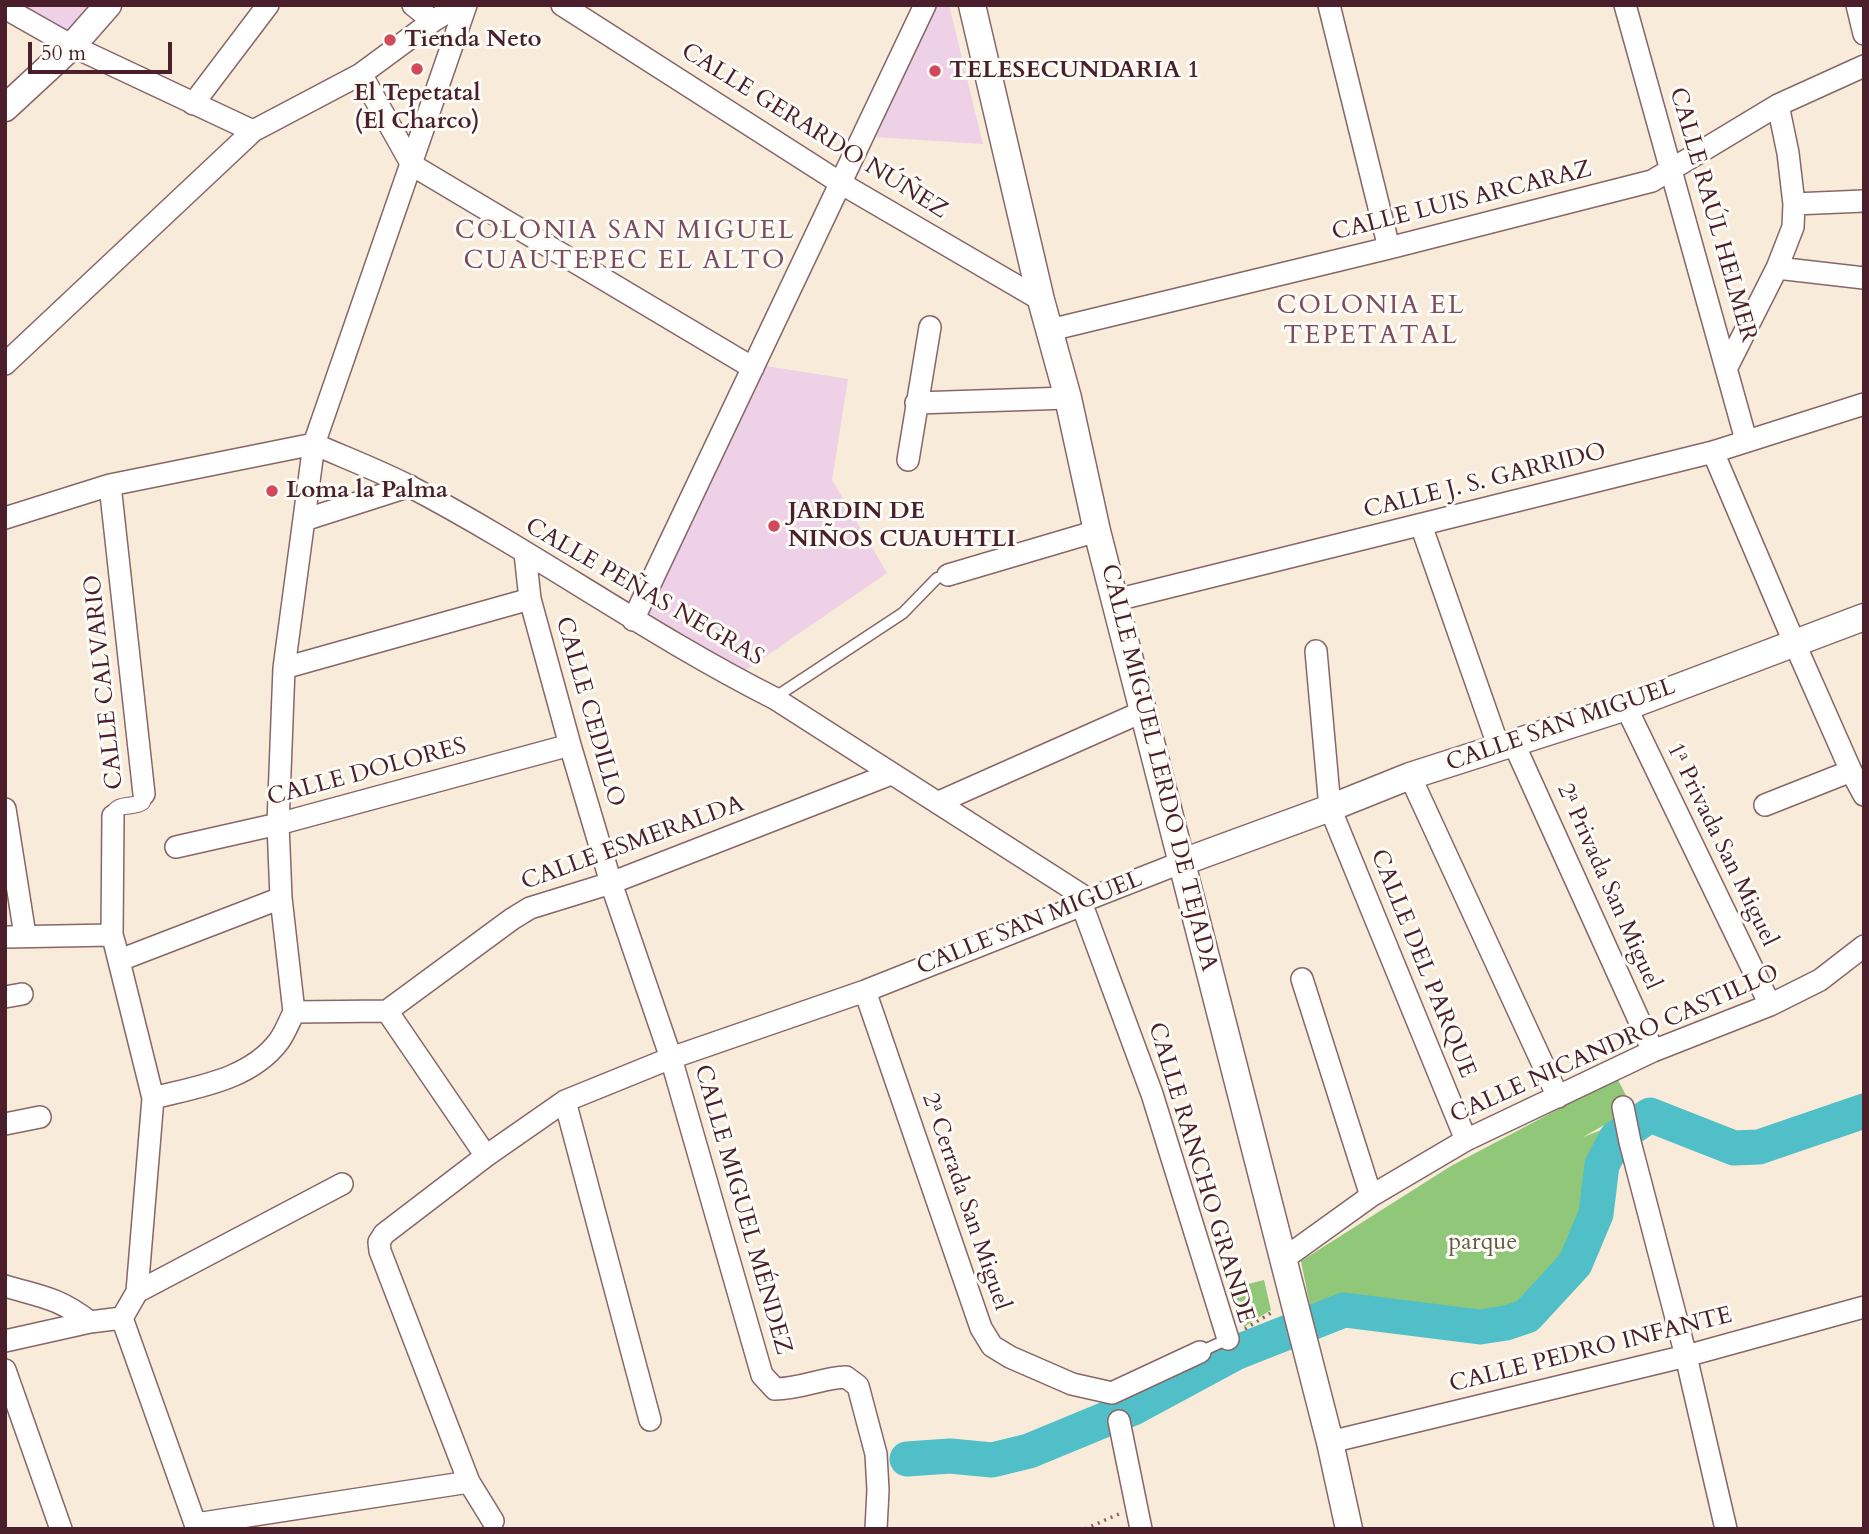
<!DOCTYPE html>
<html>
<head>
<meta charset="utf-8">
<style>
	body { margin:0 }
	#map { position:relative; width:1869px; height:1534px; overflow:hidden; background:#f8ebd9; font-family:Cardo,serif }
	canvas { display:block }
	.frame { position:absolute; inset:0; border:7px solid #4a1f2b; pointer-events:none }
	.scale { position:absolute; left:28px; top:42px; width:144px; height:32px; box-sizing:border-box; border:4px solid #4a1f2b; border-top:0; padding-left:9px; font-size:21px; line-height:24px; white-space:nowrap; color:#4a1f2b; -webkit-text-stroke:5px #fdfcf7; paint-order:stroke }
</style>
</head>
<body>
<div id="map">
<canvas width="1869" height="1534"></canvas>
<div class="frame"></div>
<div class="scale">50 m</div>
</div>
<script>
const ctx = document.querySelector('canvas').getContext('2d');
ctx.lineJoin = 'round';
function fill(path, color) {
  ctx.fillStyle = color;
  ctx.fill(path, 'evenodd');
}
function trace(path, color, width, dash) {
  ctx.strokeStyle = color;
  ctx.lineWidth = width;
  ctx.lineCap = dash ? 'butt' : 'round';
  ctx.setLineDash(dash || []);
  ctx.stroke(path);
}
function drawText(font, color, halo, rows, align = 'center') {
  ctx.font = font + ' Cardo,serif';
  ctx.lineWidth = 6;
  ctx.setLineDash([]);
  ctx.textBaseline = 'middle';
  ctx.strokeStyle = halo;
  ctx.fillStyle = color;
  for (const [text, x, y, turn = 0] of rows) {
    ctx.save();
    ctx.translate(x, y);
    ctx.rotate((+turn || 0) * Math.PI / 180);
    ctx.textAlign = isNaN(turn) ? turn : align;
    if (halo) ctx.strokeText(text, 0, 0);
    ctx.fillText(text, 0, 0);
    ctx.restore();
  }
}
fill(new Path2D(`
	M18,5h74l-26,30z
	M934,5h15l34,139 -107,-7z
	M766,366l82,13 -16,101 55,93 -144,99 -97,-61z`), '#eed0e7');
fill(new Path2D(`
	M1617,1078l16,31 -50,28 29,-11 4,12 -14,27 -6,49 -21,50 -48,52 -21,7 -26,4 -136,-17 -31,11 -12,-60 150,-95z
	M1264,1280l7,30 -27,17 -12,-39z`), '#91c779');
trace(new Path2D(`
	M907,1459l43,-3 42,4 37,-9 104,-43 102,-55 109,-43 136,17 26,-4 21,-7 48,-52 21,-50 6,-49 14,-27 34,-23 84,33 25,-1 105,-36`), '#51bfc7', 35);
const service = new Path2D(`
	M774,698l129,-85 34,-35
	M1200,1352l28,-13`);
const pedestrian = new Path2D(`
	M113,816c5,-15 18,-7 29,-14l2,-8`);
const minor = new Path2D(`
	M413,5l20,16
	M562,5l280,179 199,116
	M1329,5l60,243
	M1625,5l121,435
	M1857,5l7,29
	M5,8l67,38 181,85
	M361,74l51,91 341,203
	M193,104l75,-99
	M1794,204l70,-3
	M1777,268l87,10
	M1050,330l339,-82 263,-67 126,-76 86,-39
	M5,364l248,-233 108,-57 72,-53 26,-16
	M1727,367l50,-99 16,-41 1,-23 -6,-51 -10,-48
	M916,403l152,-5
	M314,444c32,14 66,27 97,43 124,65 238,148 363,211l314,201
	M1713,452l81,190 57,129 13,24
	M908,460l22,-133
	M110,485l34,309
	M5,518l105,-33 204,-41
	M304,520l106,-34
	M1421,525l78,223
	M525,553l5,46 40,146 41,138 60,175 91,317 13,14c26,0 46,-11 71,-12l12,9 18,68 2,36 -2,39
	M948,575l149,-44
	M1116,600l597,-148 151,-48
	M633,620l292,-615
	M1316,651l14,157 136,332
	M284,668l246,-69
	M1626,707l144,298
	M1514,744l139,307
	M1410,776l148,321
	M939,802l205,-91
	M1765,805l86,-34
	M5,809l20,126
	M176,847l102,-23 292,-79
	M1082,905l70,189 76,245
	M112,935l1,-119
	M5,937l107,-2 3,10 38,153 -16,194 -15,26 75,211
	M120,960l161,-62
	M1302,979l69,217
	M865,991l116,337 11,18 18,11 62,27 40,9 88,-41
	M5,997l17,-3
	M387,1011l99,145
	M294,1012l-13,-114 -3,-74 6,-156 30,-224 152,-439
	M153,1098c43,-11 97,-18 126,-57 6,-8 10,-19 15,-29l93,-1 125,-92 18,-11 81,-25 280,-109
	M565,1101l85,319
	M1623,1107l7,35 56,214 40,173
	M5,1124l35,-7
	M1282,1260l89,-64 95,-56 187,-89 117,-46 50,-25 44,-34
	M5,1286c37,11 52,11 85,36
	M137,1292l205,-108
	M5,1341l85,-19 32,-4
	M5,1370l56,159
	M1119,1421l22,108
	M1330,1442l356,-86 178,-49
	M493,1521l-24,-39 -89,-231 -1,-9 5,-8 102,-78 79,-55 106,-43 194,-67 217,-86 6,-6 92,-36
	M196,1524l273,-42`);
const tertiary = new Path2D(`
	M972,5l69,295 27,98 29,133 233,911 19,87
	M5,108l67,-62 36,-41
	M1180,863l150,-55 80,-32 216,-69 238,-90`);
trace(service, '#876668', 13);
trace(pedestrian, '#876668', 18);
trace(minor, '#876668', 24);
trace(tertiary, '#876668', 29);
trace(new Path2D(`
	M1245,1329l29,-18
	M1085,1529l34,-15`), '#876668', 3.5, [2, 5]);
trace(service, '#fff', 10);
trace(pedestrian, '#fff', 16);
trace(minor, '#fff', 21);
trace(tertiary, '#fff', 26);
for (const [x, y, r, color] of [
	[390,40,7,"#d1495b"],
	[417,69,7,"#d1495b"],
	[935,71,7,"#d1495b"],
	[272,491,7,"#d1495b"],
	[774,526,7,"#d1495b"]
]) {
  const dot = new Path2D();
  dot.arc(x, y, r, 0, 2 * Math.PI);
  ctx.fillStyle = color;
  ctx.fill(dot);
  trace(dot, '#fdfcf7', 2.5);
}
drawText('bold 24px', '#4a1f2b', '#fdfcf7', [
	["Tienda Neto",404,40],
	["TELESECUNDARIA 1",949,71],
	["El Tepetatal",417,94,"center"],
	["(El Charco)",417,122,"center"],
	["Loma la Palma",286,491],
	["JARDIN DE",788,512],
	["NIÑOS CUAUHTLI",788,540]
], 'left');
drawText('24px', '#4a1f2b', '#fdfcf7', [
	["CALLE GERARDO NÚÑEZ",814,132,32],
	["CALLE LUIS ARCARAZ",1462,202,-14],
	["CALLE RAÚL HELMER",1712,215,74],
	["CALLE J. S. GARRIDO",1485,482,-14],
	["CALLE PEÑAS NEGRAS",644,593,30],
	["CALLE CALVARIO",105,682,-96],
	["CALLE CEDILLO",589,712,74],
	["CALLE SAN MIGUEL",1561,726,-19],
	["CALLE MIGUEL LERDO DE TEJADA",1158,768,76],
	["CALLE DOLORES",367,773,-15],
	["CALLE ESMERALDA",633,844,-20],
	["1ª Privada San Miguel",1721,845,64],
	["2ª Privada San Miguel",1608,887,66],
	["CALLE SAN MIGUEL",1030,924,-22],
	["CALLE DEL PARQUE",1422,964,68],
	["CALLE NICANDRO CASTILLO",1615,1045,-24],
	["CALLE RANCHO GRANDE",1200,1173,73],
	["2ª Cerrada San Miguel",965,1202,71],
	["CALLE MIGUEL MÉNDEZ",742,1210,74],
	["CALLE PEDRO INFANTE",1591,1351,-14]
]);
drawText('24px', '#635a46', '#fdfcf7', [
	["parque",1483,1243]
]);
ctx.letterSpacing = '2px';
drawText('26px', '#7e4b5e', '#fdfcf7', [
	["COLONIA SAN MIGUEL",625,232],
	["CUAUTEPEC EL ALTO",625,262],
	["COLONIA EL",1371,307],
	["TEPETATAL",1371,337]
]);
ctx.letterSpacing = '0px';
</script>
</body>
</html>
